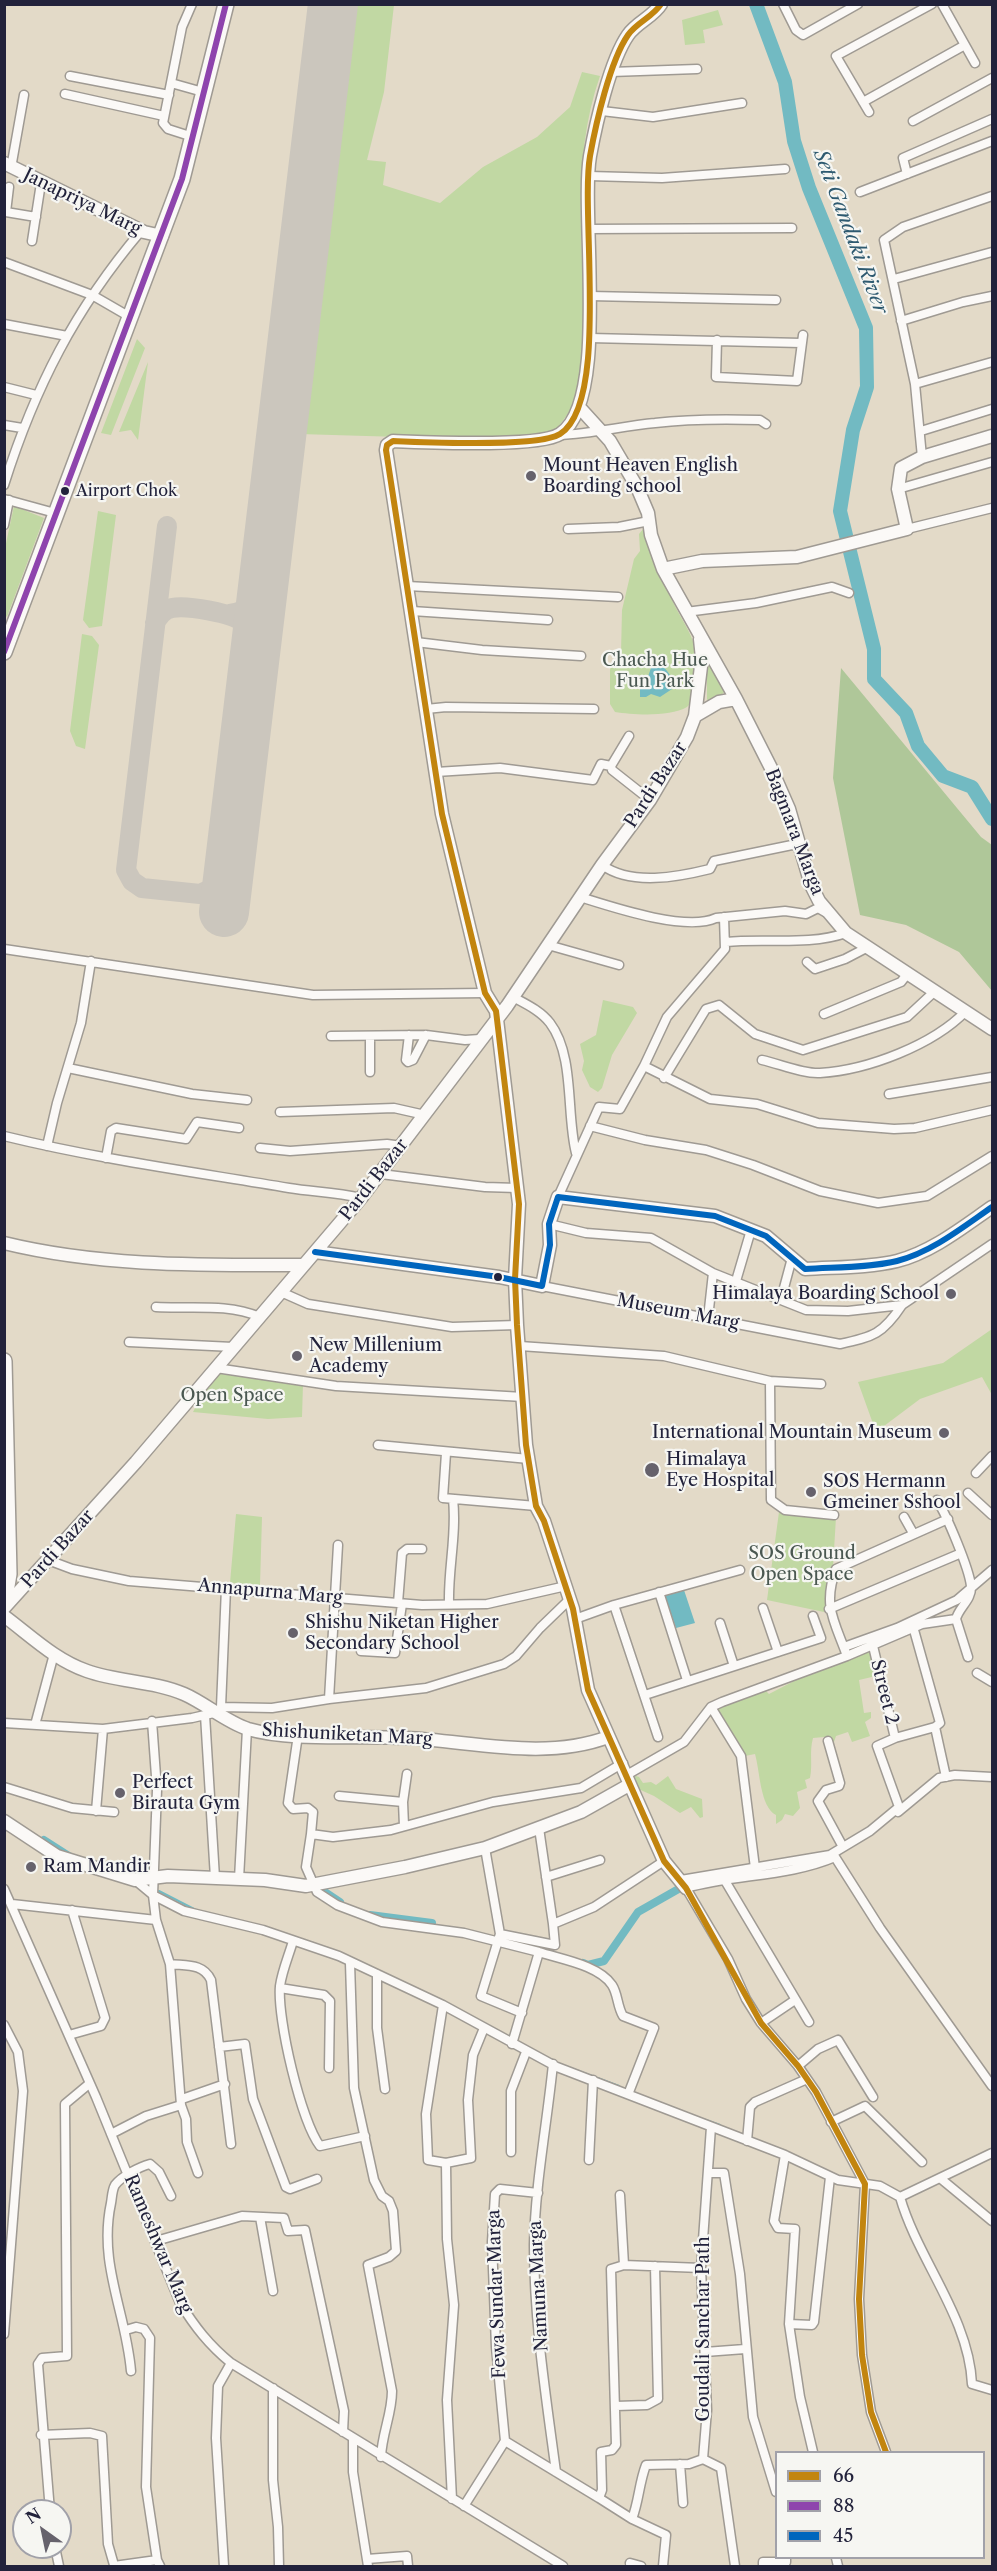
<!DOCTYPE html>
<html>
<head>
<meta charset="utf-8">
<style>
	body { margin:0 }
	#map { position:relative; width:997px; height:2571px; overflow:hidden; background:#e3dac8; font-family:"Libre Caslon Text",serif }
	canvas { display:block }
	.frame { position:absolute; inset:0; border:6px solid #22223b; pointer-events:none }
	.legend { position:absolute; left:775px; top:2451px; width:210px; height:108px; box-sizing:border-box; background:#f6f6f2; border:2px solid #a1a1a9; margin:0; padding:8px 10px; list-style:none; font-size:18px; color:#22223b }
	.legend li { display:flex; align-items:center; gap:12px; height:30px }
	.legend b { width:30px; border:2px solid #a1a1a9 }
	.north { position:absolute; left:12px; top:2499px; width:60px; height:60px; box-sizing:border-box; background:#f6f6f2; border:2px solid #a1a1a9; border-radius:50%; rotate:327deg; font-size:16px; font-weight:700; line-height:24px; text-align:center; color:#22223b }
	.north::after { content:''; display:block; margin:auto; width:21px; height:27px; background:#66626c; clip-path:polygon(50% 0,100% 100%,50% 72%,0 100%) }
</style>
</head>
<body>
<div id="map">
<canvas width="997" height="2571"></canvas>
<div class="frame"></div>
<ul class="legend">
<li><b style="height:8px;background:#c2850f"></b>66</li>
<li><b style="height:8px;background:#8e44ad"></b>88</li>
<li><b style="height:8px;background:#0065bd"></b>45</li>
</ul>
<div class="north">N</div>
</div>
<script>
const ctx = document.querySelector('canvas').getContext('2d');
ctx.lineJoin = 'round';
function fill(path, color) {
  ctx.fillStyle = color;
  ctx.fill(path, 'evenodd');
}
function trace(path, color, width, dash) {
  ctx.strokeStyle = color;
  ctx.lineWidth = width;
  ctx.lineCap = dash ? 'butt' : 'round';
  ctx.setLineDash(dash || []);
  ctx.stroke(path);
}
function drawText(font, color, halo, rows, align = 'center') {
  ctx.font = font + ' "Libre Caslon Text",serif';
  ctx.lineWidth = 4.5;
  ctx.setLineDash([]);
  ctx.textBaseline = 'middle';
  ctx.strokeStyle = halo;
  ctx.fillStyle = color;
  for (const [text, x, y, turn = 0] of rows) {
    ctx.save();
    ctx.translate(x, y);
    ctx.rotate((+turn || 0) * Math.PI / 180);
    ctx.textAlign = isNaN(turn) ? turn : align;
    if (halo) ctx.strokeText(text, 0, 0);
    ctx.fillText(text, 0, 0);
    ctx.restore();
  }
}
fill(new Path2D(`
	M354,5h40l-10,87 -17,68 19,2 -3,23 57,18 43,-36 54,-30 33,-30 12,-35 18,4c-30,85 -16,178 -15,267 -11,41 1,53 -31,89l-53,8 -202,-6z
	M718,10l5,15 -20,5 2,13 -20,2 -3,-25z
	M137,339l8,9 -34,87 -10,-2z
	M148,362l-10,78 -7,-10 -12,2z
	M14,506l30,12 -37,99 -2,-2v-67z
	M98,511l18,4 -14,111 -13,2 -6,-8z
	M644,528c8,27 18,51 30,76 6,13 17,28 20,41 3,11 2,57 -7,62 -17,10 -53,8 -72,5l-5,-8v-35l11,-16 1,-43 12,-51 6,-8 -1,-17z
	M82,634l10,2 7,9 -14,104 -9,-3 -6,-15z
	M710,664l16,27 -17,12 -2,-4v-34z
	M603,1000l30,7 4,6 -25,42 -10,33 -4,4 -8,-5 -8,-17 2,-9 -4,-17 16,-9z
	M992,1329v66l-10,-18 -62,22 -44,33 -18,-50 85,-19z
	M214,1373l89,11 -1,33 -34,2 -75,-7z
	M779,1512l57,5 -3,50 -9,45 -57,-12z
	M236,1514l26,3 -2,68 -30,-2z
	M867,1652l4,1 5,23 -17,4 5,33 7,-1v6l-6,4 5,14 -18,6 -4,-10 -12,4 -3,9 -9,-8 -11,1c-4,14 0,26 -3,40l-5,2 2,8 -10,4 3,16 -7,8 -8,-2 -3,6 -6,4v-9c-16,-8 -16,-44 -21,-61l-10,2 -31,-47 52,-18 3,3 31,-16z
	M633,1775l6,2 4,6 8,-1 5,3 12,-9 8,13 26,10 1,18 -3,1 -9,-11 -11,6 -26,-17 -20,-9z`), '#c1d8a3');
fill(new Path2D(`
	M841,668l140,169 11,8v146l-33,-39 -53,-27 -46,-10 -27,-137z`), '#afc799');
fill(new Path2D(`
	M658,665l5,1c5,6 13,15 9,23l-12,8 -9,-3 -5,3h-6v-11l5,-1 6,-17z
	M683,1587l12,36 -19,5 -13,-37z`), '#72bac2');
trace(new Path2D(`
	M129,1870l6,4
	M159,1891l39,20
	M557,2063l62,23
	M703,2119l17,6`), '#72bac2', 2);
trace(new Path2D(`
	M44,1840l25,16
	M115,1870l33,1
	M319,1888l21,14
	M370,1915l62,8
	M583,1963l5,2 16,-4 34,-49 44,-25`), '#72bac2', 8);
trace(new Path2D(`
	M756,4l29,78 9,59 15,47 57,140 1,59 -14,43 -13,81 34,138v30l32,34 12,33 25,30 29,11 20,32`), '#72bac2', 14);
trace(new Path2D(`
	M167,526l-41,344 6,11 10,7 58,6 19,-9 10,-16
	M230,614c19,-3 29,-12 33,-31
	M155,623c4,-7 8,-13 17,-15 14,-3 62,5 72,15 9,8 11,18 11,29`), '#cbc6bd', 20);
trace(new Path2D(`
	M224,912l109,-908`), '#cbc6bd', 50);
const street = new Path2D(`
	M192,4l-10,23 -19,96 5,6 25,8
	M783,4l13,26 7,5 55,-31
	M942,4l33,59
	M611,72l86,-3
	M70,76l99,19
	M171,83l32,9
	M65,94l99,22
	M863,102l102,-57
	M602,111l51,6 89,-14
	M869,112l-33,-56 96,-52
	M913,121l79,-43
	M11,168l13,-73
	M907,174l-4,-16 89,-39
	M589,176l73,2 123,-9
	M9,187l-3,25 30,5
	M860,192l132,-51
	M588,229l204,-1
	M32,241l9,-58
	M4,262l88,33 38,22
	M894,279l98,-27
	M590,296l186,4
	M901,321l62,-19 29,-6
	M4,324l63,12
	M590,338l211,5
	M717,340l-1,37 81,4 6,-46
	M915,384l77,-22
	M4,387l32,8
	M4,425l18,3
	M921,431l71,-22
	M559,435c33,-1 63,-9 96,-12 34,-4 71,-4 105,-3l6,4
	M922,457l-7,-73 -31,-144 19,-13 89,-31
	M4,485c31,-98 71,-176 137,-254
	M898,489l94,-27
	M4,499l51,14
	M4,525l5,-25
	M568,529l51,-2 30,-6
	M907,529l85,-21
	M407,586l211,11
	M412,611l136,9
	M686,612l70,-9 76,-16 17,6
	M416,642l66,8 99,6
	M426,709l20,-2 148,2
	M629,736l-18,30 1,4 38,30
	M436,772l64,-4 93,12 8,-16 10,2
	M602,865c29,21 76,12 108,4l4,-8 78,-16 6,1
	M580,897c32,10 106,35 136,21l69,-7 21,3 12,-6 7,4
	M726,942c41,-4 82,4 120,-9
	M548,945l71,20
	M4,949l309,46 172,-2
	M807,962l8,7 30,-10 23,-12
	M513,997c13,7 28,14 37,26 25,33 16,91 26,130
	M824,1014l77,-32 7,-9
	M409,1035l-3,25 2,2 5,-2 13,-25
	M331,1036l95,-1 39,5 15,-1
	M370,1036v36
	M762,1060c18,4 41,14 58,13 48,-3 113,-28 146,-62
	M644,1066l23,-49 58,-68 -1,-32
	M68,1068l124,26 55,6
	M664,1078l42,-69 13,-4 36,29 48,16 104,-33 28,-26
	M889,1094l103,-17
	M280,1112l114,-4 31,7
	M590,1126l55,14 61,10 47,15 67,26 58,12 49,-7 65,-40
	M4,1136c94,23 190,36 285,52 25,4 46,4 72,10
	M47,1146l10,-43 24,-80 10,-62
	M260,1148l30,3 97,-7 15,2
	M106,1158l5,-27 5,-3 70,11 11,-17 42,6
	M381,1174l104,13 32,1
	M558,1197l41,-90 21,2 24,-43 66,33 47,5 61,19 76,6 21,-1 77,-18
	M549,1224l37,9 65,5 62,35 93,37 42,1 54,-6
	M736,1281l15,-51
	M542,1286l298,58c33,-7 43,-10 62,-39l90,-61
	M281,1292l27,12 144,23 65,-2
	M781,1299l11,-41
	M156,1307c35,2 71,-4 104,10
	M708,1318l5,-45
	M129,1342l104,5
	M520,1346l144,10 106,25 1,119 14,10 49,5
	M216,1368l120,18 187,11
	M770,1381l51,3
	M378,1445l151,14
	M446,1453l-3,45 93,8
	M976,1473l16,-17
	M968,1493l24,22
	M904,1517l9,16
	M338,1545l-9,154 97,-11 78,-24 12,-8 24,-28 30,-29
	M48,1560l24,9 57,12 293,24 65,-1 79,-18
	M659,1592l28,88
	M398,1603l4,-50 5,-4h15
	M449,1604c-1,-36 8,-70 4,-105
	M614,1605l44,132
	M763,1608l15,44
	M829,1609l130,-55
	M575,1619l39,-14 126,-35
	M956,1619l12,38
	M720,1623l14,43
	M873,1646l22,92
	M844,1647l53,-19 60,-28 35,-30
	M361,1651l34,2 7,-49
	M847,1656c-12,-34 -25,-50 -11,-87l112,-50
	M977,1673l15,9
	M645,1695l176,-57 -8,-22
	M221,1707l51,1 57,-9
	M711,1707l30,49 14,112
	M205,1715l10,163
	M152,1721l5,69 -4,105 31,16 79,19 76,26 104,49 114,62 228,88 53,25 42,6 20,11 92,-44
	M4,1723l99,6 89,-11 26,-6 3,-5 5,-119
	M35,1725l19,-71
	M935,1727l11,50
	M298,1735l-10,68 5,6 15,-1 5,4 -2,22
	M828,1741l12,42 -1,3 -13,4 -8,11 25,46
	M625,1776l59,-34 27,-35 11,-5 125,-46 75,-32 34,-5c3,-12 16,-19 15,-33 -2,-18 -24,-70 -34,-86
	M4,1787l68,21 42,4
	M339,1796l64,6 1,24
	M403,1802l4,-28
	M96,1811l7,-82
	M898,1812l41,-34 16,-3 37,2
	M539,1828l14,96
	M485,1848l15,86 -19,62 41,17
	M546,1877l54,-17
	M239,1879l8,-150
	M724,1879l85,143
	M135,1880l18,15 3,25
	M681,1880l149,-25 40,-24 29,-24 -22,-61 18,-8 40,-11 5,-4 -26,-93
	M4,1889l92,208 84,206c15,24 29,42 51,60l332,203
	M12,1904l144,16 14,44c16,2 33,-1 41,16l20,164
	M500,1934l55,11 -2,-21 41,-17 70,-46
	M293,1941c-4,14 -11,30 -13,45 -3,33 21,135 40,160l45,-10
	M539,1952c21,7 60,13 73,33 6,9 5,21 11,31l31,12 -25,64
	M350,1963l4,125 20,92 8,16 7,5 4,10 3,40 -7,6 -21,8 24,126c0,23 -10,42 -11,66
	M377,1974v54l8,61
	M280,1988l44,7 6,6 -1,67
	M443,2005l-17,109 2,46 18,3
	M761,2023l34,-23
	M4,2025l14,27 5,39 -19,243
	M69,2035l32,-9 4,-8 -33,-108
	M512,2044l27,-92 -75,-19 -82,-11 -45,-17 -20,-13 -11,-25 5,-33 22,3 58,-7 102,-28 88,-14 42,-25
	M219,2047l26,-3 8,55 33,88 4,2 27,-10
	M553,2064c-6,60 -18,121 -19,181 0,76 12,152 22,227
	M798,2066l20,-17 20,-9 35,57
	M182,2099l43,-15
	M181,2105l5,14 1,23 11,31
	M831,2122l34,-16 57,56
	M111,2134l35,-18 35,-11 -11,-141
	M747,2141l3,-34 5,-5 52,-23
	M511,2152v-61l15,-39
	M785,2155l-11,66 4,7 17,1 -6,95 11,73 13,55
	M589,2160l4,-80
	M708,2173h16l16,101 13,143 23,75
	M940,2178l52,43
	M620,2195l4,70
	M900,2197c18,63 69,120 72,187l20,6
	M260,2217l13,74
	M156,2241l86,-25 42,2 4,13 17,-1 39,181 -1,21
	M789,2324l23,1 2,-3 16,-145
	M126,2330l10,-3 8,2 6,9 -4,149 11,73
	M705,2352l40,-3
	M131,2371c-5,-59 -33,-107 -20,-168 1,-5 1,-13 4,-18 7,-9 24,-18 35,-21l9,8 12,24
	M273,2388v92l5,47 1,39
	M616,2406l31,-1 11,-6 -3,-133
	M41,2435l49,-2 12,3 6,108 6,21
	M353,2439v33l15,94
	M505,2441l-9,-94 -4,-105 3,-48 5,-5 38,4
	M886,2452l-15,-40 -9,-57 -3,-56 6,-115 -49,-92 -18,-26 -37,-43 -15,-24 -18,-40 -42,-71c49,-14 102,-11 149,-31l45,71 112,158
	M703,2459l4,-49 -6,-142 10,-141
	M680,2464l3,39
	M599,2498l33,21c7,-18 7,-36 14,-54l43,-1 14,-5 18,9 14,98
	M452,2499l-5,-99 7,-95 -7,-66 -1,-76 25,-5 -3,-58 5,-45 11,-27
	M464,2506l41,-65 94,57 3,-8 -1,-38 11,-2 4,-5 -5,-176 13,-4 77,3
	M50,2511l-12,-147 4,-6 25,-2 -2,-252 24,-20
	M632,2519l34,16 -3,31
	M55,2547l4,19
	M836,2558l2,8
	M367,2559l40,-3 1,10
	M630,2563l11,3
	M114,2566l43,-6 3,6
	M224,2566l-8,-128 2,-52 13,-23
	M763,2566v-4h23v-4`);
const secondary = new Path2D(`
	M661,4c-8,13 -24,18 -33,31 -18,26 -32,88 -38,121 -10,58 20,246 -30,278 -22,14 -137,8 -167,7l-6,4 -1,5 56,364 43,179 11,18 23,193 -4,75 2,46 9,120 10,61 8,15 29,88 15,81 76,171 22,27
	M4,163l140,69 18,4
	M580,408l30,33 27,46 11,26 3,22 12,34 73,130 35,69 18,41 22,76 8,16 27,32 146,96
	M663,569l39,-8 95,-4 110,-28 -9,-40 3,-21 21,-11 70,-21
	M695,716l24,-14 17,-3
	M4,1243c98,24 200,22 300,22
	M315,1252l184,25 43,9 8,-41 -1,-21 9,-27 157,19 51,20 39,33c29,-2 63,-1 92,-8 35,-9 66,-34 95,-54
	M4,1608l132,-146 225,-264 146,-192 95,-141 48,-65 37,-63 8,-21 7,-58 -2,-19
	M4,1616c27,20 51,44 83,55 31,11 67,10 97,23 21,9 42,28 64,35 45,13 110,6 158,9 65,3 139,23 202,-1
	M4,1821l53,35 78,24 33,-4 97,4 41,6 99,-19 80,-19 96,-36 48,-27`);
const highway = new Path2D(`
	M4,652l178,-473 44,-175
	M4,1361l5,213 -5,30`);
trace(street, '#9f9a93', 11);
trace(secondary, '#9f9a93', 15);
trace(highway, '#9f9a93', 18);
trace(street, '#fbf9f7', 8);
trace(secondary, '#fbf9f7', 12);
trace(highway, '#fbf9f7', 15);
trace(new Path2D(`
	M661,4c-8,13 -24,18 -33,31 -18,26 -32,88 -38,121 -10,58 20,246 -30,278 -22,14 -137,8 -167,7l-6,4 -1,5 56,364 43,179 11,18 23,193 -4,75 2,46 9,120 10,61 8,15 29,88 15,81 76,171 22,27 75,135 37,43 18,26 49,92 -6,115 3,56 9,57 15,40`), '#c2850f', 6);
trace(new Path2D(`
	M4,652l178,-473 44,-175`), '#8e44ad', 6);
trace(new Path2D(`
	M315,1252l184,25 43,9 8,-41 -1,-21 9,-27 157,19 51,20 39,33c29,-2 63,-1 92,-8 35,-9 66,-34 95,-54`), '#0065bd', 6);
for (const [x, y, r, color] of [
	[531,476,6,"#66626c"],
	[65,491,5,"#22223b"],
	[498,1277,5,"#22223b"],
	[951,1294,6,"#66626c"],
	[297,1356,6,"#66626c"],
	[944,1433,6,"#66626c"],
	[652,1470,8,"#66626c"],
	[811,1492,6,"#66626c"],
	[293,1633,6,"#66626c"],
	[120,1793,6,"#66626c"],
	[31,1867,6,"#66626c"]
]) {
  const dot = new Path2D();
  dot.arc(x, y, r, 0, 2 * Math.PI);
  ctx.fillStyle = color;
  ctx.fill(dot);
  trace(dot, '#f6f6f2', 2);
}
drawText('16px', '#22223b', '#f6f6f2', [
	["Airport Chok",76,491]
], 'left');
drawText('18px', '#22223b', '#f6f6f2', [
	["Janapriya Marg",82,202,26],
	["Pardi Bazar",656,785,-57],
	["Bagmara Marga",794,832,69],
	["Pardi Bazar",374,1180,-52],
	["Museum Marg",678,1312,11],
	["Pardi Bazar",58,1549,-48],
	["Annapurna Marg",270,1592,5],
	["Street 2",884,1692,76],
	["Shishuniketan Marg",347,1735,3],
	["Rameshwar Marg",158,2244,67],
	["Namuna Marga",539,2286,-93],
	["Fewa Sundar Marga",497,2294,-92],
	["Goudali Sanchar Path",704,2329,-90]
]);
drawText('18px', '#22223b', '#f6f6f2', [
	["Mount Heaven English",543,466],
	["Boarding school",543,487],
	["Himalaya Boarding School",939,1294,"right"],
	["New Millenium",309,1346],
	["Academy",309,1367],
	["International Mountain Museum",932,1433,"right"],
	["Himalaya",666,1460],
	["Eye Hospital",666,1481],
	["SOS Hermann",823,1482],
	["Gmeiner Sshool",823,1503],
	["Shishu Niketan Higher",305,1623],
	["Secondary School",305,1644],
	["Perfect",132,1783],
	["Birauta Gym",132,1804],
	["Ram Mandir",43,1867]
], 'left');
drawText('18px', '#4a5851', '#f6f6f2', [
	["Chacha Hue",655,661],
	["Fun Park",655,682],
	["Open Space",232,1396],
	["SOS Ground",802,1554],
	["Open Space",802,1575]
]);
drawText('italic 20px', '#2e5a70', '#f6f6f2', [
	["Seti Gandaki River",850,232,69]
]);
</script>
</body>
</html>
